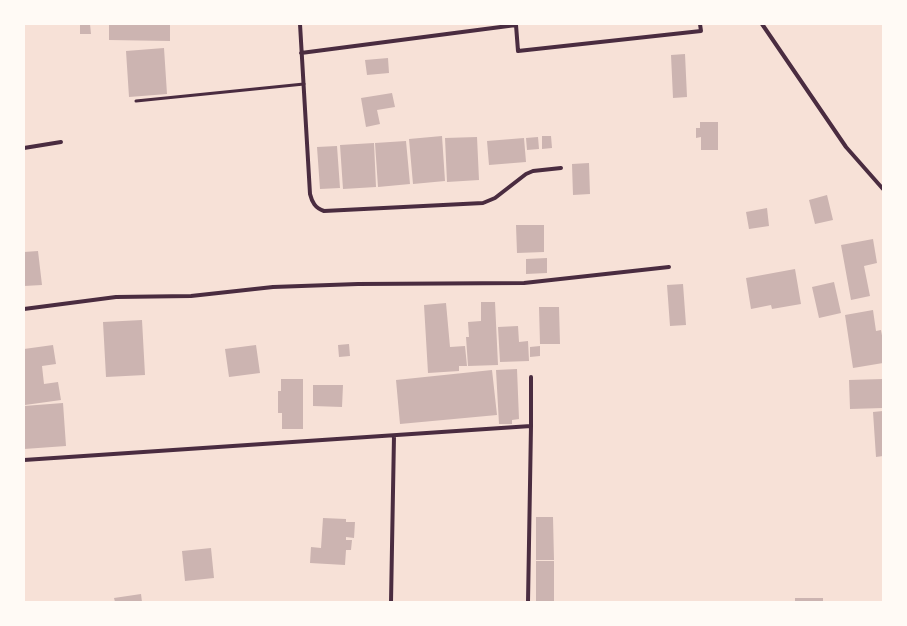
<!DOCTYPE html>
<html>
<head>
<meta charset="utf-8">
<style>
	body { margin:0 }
	#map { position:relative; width:907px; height:626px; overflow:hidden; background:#f7e1d7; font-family:"Roboto Condensed",sans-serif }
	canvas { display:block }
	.frame { position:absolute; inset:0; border:25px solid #fffaf5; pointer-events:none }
</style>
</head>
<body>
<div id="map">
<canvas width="907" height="626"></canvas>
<div class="frame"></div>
</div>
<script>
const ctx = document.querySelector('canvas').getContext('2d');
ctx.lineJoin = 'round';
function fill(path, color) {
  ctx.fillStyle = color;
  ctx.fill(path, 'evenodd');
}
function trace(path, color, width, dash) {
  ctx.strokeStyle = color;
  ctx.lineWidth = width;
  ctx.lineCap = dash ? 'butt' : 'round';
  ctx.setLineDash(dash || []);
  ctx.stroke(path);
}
fill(new Path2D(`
	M80,24h10l1,10h-11z
	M109,24h61v17l-61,-1z
	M164,48l3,46 -38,3 -3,-46z
	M685,54l2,43 -14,1 -2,-43z
	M388,58l1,15 -22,2 -2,-15z
	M392,93l3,14 -18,3 3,14 -14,3 -5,-29z
	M700,122h18v28h-17v-13l-5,1v-10h4z
	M442,136l3,45 -32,3 -4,-45z
	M542,136h9l1,12 -10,1z
	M477,137l2,43 -32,2 -2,-44z
	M538,137l1,12 -12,1 -1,-12z
	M524,138l2,24 -37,3 -2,-24z
	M406,141l4,43 -32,3 -3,-44z
	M374,143l2,44 -33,2 -3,-44z
	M337,146l3,42 -20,1 -3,-42z
	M589,163l1,31 -17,1 -1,-31z
	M827,195l6,25 -18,4 -6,-24z
	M767,208l2,18 -20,3 -3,-17z
	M516,225h28v27l-27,1z
	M873,239l4,24 -13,3 6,30 -19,4 -10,-55z
	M38,251l4,34 -18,1v-34z
	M547,258v15l-21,1v-15z
	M795,269l6,35 -29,5 -1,-4 -20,4 -5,-31z
	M834,282l7,31 -22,5 -7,-31z
	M683,284l3,41 -16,1 -3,-41z
	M481,302h14l3,63 -30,1 -2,-29h3l-1,-15 13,-1z
	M446,303l4,44 15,-1 2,20h-8v5l-31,2 -4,-68z
	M539,307h20l1,37h-20z
	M873,310l3,21 5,-1 2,11v22l-30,5 -8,-53z
	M142,320l3,55 -39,2 -3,-55z
	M518,326l1,16 9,-1 1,20 -29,1 -2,-35z
	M349,344l1,12 -11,1 -1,-12z
	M53,345l3,19 -14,2 2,18 14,-2 3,18 -36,5 -1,-9v-47z
	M256,345l4,28 -31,4 -4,-28z
	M540,346v10l-10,1v-10z
	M517,369l2,50 -7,1v4h-13l-3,-54z
	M492,370l5,45 -97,9 -4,-44z
	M281,379h22v50h-21v-16h-4v-22h3z
	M883,379v29l-33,1 -1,-29z
	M313,385h30l-1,22 -29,-1z
	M63,403l3,43 -42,3v-43z
	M883,411v45l-7,1 -3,-45z
	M536,517h17l1,43h-18z
	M323,518l23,1v3h9l-1,16 -8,-1v3h6l-1,10h-5l-1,15 -35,-2 1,-16 10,1z
	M211,548l3,30 -29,3 -3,-30z
	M536,561h18v41h-18z
	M141,594l1,8h-27l-1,-4z
	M795,598h28v4h-28z`), '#ccb4b1');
trace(new Path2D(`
	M136,101l168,-17`), '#4a2c40', 3);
trace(new Path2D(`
	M300,24l10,170c2,8 5,14 14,17l159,-8 12,-5 31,-24 7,-3 28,-3
	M762,24l84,123 37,42
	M301,53l215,-28 2,26 183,-20 -1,-7
	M24,148l37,-6
	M24,309l92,-12 75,-1 82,-9 85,-3 166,-1 145,-16
	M24,460l507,-34
	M391,602l3,-166
	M528,602l3,-176v-49`), '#4a2c40', 4);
</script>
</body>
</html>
